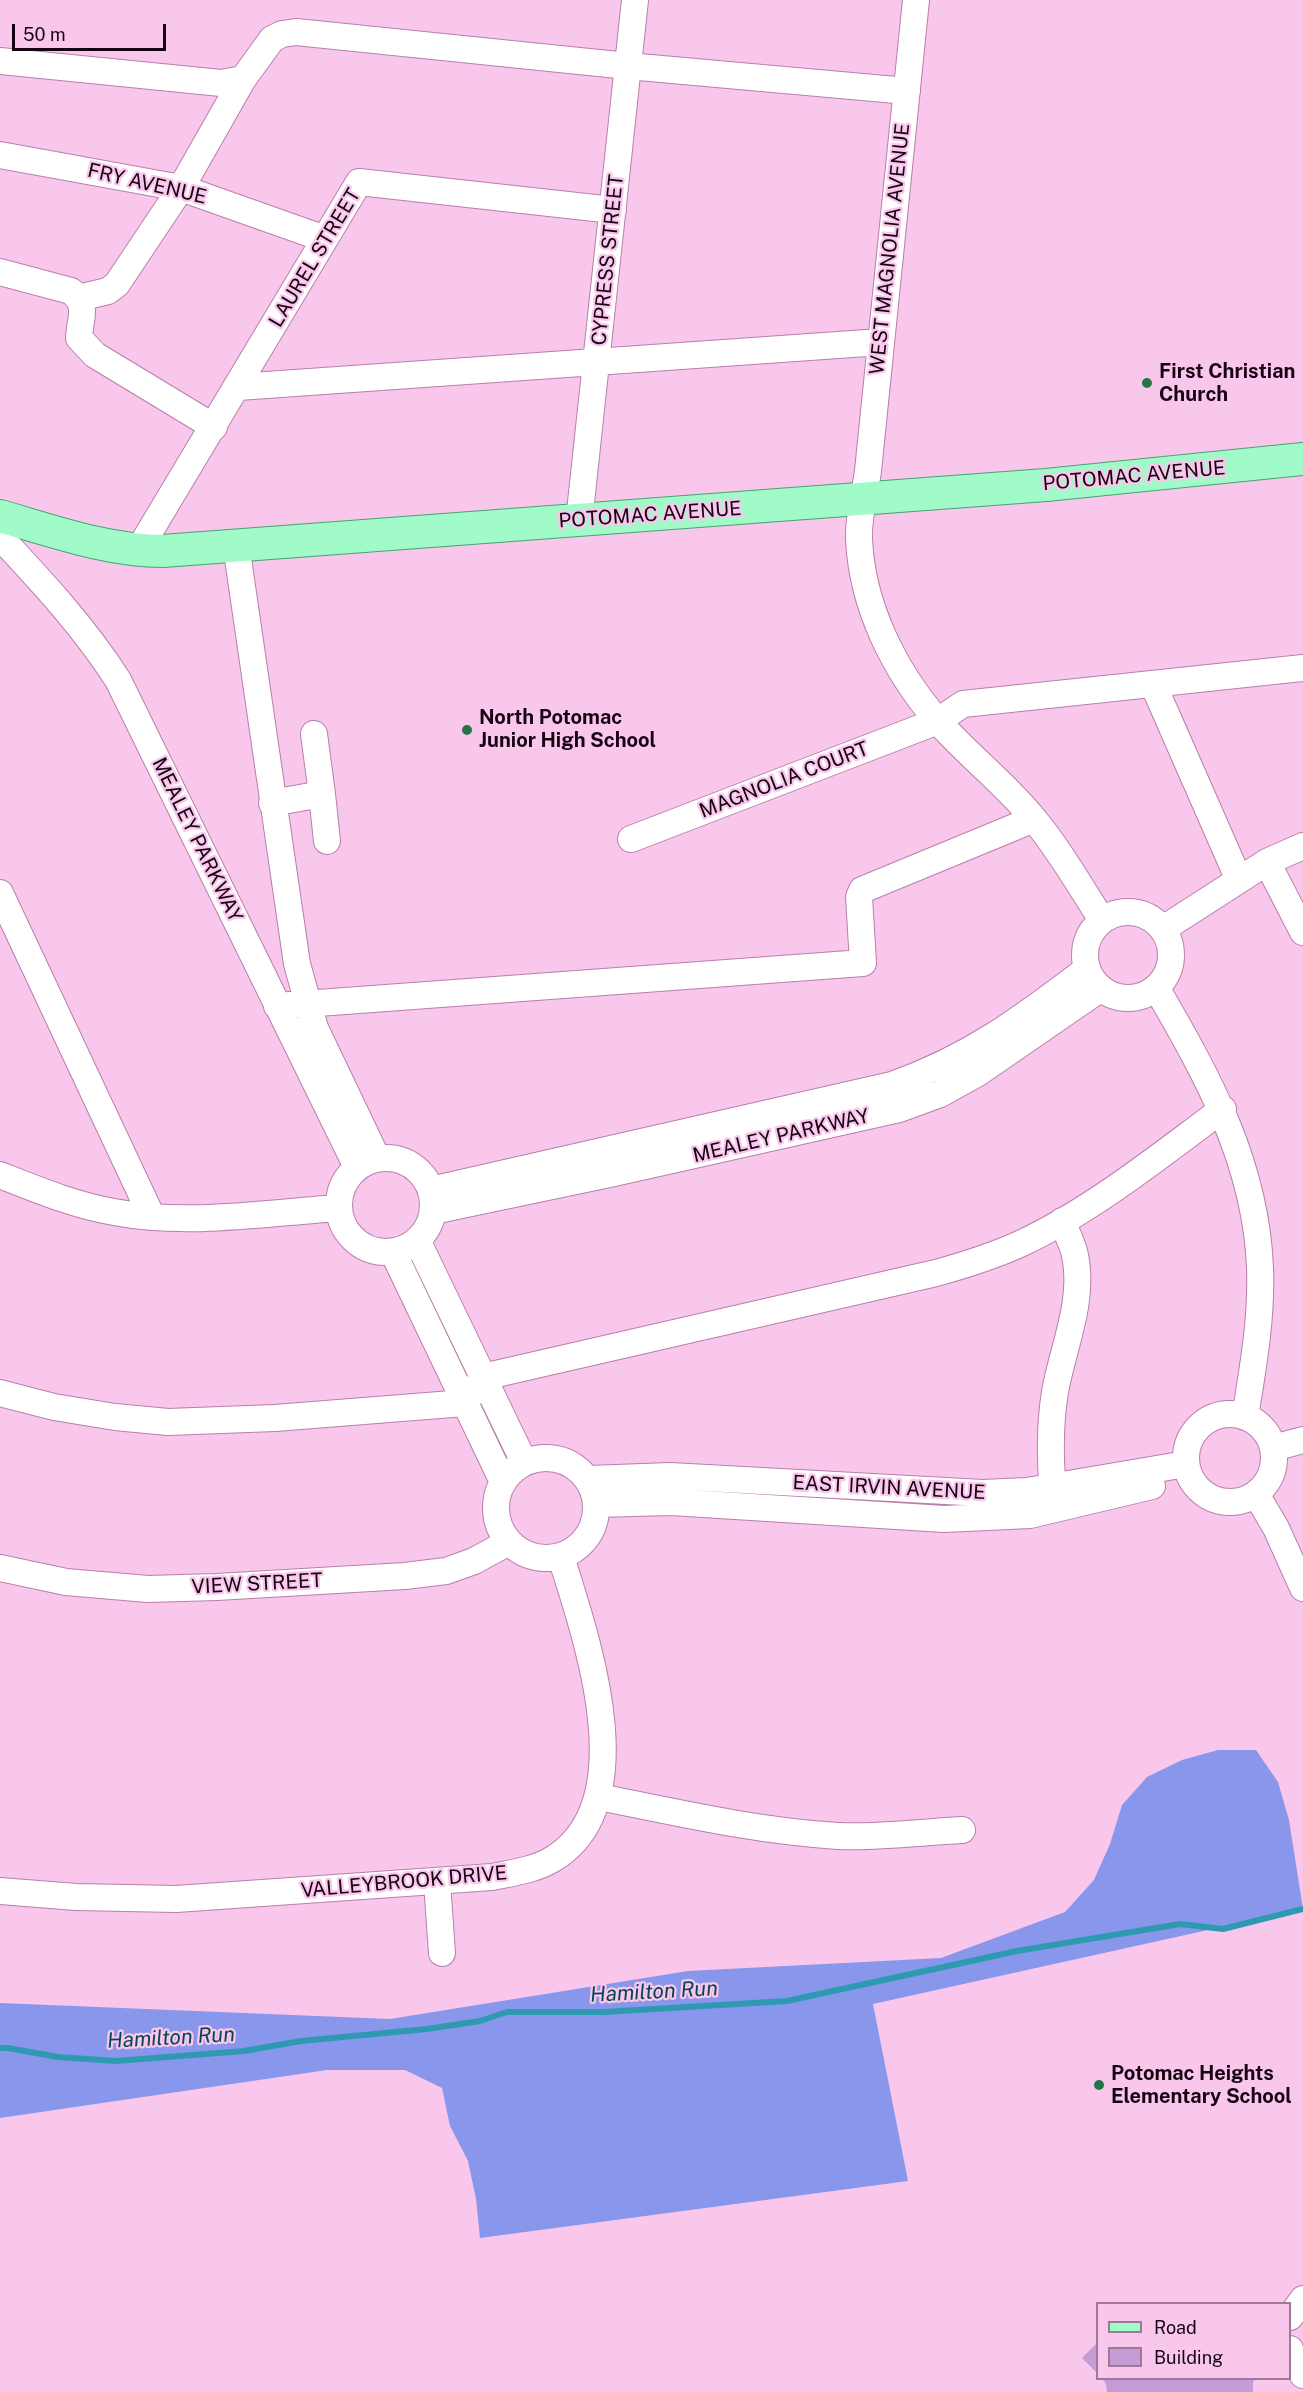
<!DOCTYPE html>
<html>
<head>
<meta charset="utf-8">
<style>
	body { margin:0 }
	#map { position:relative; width:1303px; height:2392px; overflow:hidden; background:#f9c6ec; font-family:"Public Sans",sans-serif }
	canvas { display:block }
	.legend { position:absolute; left:1096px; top:2302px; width:195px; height:78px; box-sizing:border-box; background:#f9c6ec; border:2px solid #9f7895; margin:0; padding:8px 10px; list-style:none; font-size:18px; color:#170413 }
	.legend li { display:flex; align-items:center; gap:12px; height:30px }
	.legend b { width:30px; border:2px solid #9f7895 }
	.scale { position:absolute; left:12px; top:24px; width:154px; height:27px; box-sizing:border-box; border:3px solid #170413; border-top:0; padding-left:8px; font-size:18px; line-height:21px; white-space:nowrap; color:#170413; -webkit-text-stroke:4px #f9c6ec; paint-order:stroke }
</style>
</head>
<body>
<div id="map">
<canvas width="1303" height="2392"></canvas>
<ul class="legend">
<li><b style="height:8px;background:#a1fbc8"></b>Road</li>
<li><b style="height:16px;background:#c59cd7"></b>Building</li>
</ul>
<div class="scale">50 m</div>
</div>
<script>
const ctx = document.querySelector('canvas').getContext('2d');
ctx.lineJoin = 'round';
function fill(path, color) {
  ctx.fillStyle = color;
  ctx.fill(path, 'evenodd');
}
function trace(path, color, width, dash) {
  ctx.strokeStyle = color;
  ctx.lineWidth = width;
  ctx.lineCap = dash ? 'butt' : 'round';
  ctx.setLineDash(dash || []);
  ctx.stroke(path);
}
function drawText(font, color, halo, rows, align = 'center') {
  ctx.font = font + ' "Public Sans",sans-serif';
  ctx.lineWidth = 4.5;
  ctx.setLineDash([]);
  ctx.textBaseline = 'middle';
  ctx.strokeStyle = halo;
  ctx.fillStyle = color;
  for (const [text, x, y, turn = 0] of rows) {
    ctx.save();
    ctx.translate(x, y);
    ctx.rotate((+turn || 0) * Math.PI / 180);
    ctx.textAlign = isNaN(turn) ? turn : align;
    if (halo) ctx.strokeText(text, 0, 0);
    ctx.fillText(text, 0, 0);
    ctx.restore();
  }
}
fill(new Path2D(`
	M1218,1750h38l22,32 11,38 14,89 -430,95 35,177 -428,57 -4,-39 -8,-38 -18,-35 -8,-38 -37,-18h-78l-327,48v-115l390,16 298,-48 253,-13 124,-46 29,-32 16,-36 12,-39 25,-28 35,-17z`), '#8897eb');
trace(new Path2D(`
	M0,2048h8l50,9 58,4 128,-10 57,-10 126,-12 53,-8 27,-9h97l183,-11 230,-50 163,-27 43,5 80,-20`), '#2d9ab1', 6);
fill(new Path2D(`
	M1098,2342v32l-16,-16z
	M1102,2378h154l-3,4v10h-146l-1,-8z`), '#c59cd7');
const minor = new Path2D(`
	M916,0l-48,471c-3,22 -10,46 -9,68 3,67 35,131 78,181 30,35 67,62 96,98 26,31 47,68 69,102
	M0,61l221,22 22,-4 29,-40 10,-5 14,-2 332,34 279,25
	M0,155l181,33 144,51
	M0,272l71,19c18,15 9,26 8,47l16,17 119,72
	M78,298l30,-7 9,-7 64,-96 62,-109
	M238,387l643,-45
	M579,521l56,-521
	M0,537c43,46 84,90 118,143l239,487
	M236,545l61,419 18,64 62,130
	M138,551l221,-369 254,28
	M1153,684l86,196
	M322,794l5,47
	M272,803l50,-9 -8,-60
	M631,839l307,-118 25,-17 340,-36
	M1267,862l36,70
	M0,893l152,324
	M1085 955a43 43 0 1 1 86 0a43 43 0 1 1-86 0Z
	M1163,929l104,-67 36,-16
	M1157,989c51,88 99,174 103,279 2,50 -7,99 -15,149
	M277,1006l586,-43 -4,-66 3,-7 172,-71
	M339 1205a47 47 0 1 1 94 0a47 47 0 1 1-94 0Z
	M0,1175c38,15 74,30 114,37 73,14 151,1 225,-4
	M431,1190l461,-105c79,-28 129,-66 195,-116
	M433,1211l181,-38 285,-64 41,-15 38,-21 122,-84
	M417,1240l107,222
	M393,1252l110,230
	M0,1393l54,14 61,10 53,5 107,-4 190,-15 18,-26 453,-104c29,-8 58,-17 86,-30 72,-34 137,-87 201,-134
	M1186 1458a44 44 0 1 1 88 0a44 44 0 1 1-88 0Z
	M1273,1448l30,-8
	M496 1508a50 50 0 1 1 100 0a50 50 0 1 1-100 0Z
	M589,1479l81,-3 313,17 44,-2 159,-27
	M1256,1494l20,34 27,60
	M1054,1503c-4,-37 -5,-74 1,-111 8,-46 31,-93 19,-141 -3,-10 -8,-20 -12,-30
	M597,1504l74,-2 273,17 86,-4 122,-29
	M0,1568l66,14 82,7 69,-2 188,-11 41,-5 28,-10 35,-19
	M599,1797c80,16 158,34 239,39 41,2 83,-4 124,-6
	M437,1882l5,71
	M0,1891l76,6 100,2 316,-22c20,-4 43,-7 61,-18 92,-56 33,-222 8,-302
	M1290,2317l13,-18
	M1290,2349l4,13 9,13`);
const major = new Path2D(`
	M0,516c53,15 108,35 163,35l883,-66 257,-26`);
trace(minor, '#b97fab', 28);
trace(major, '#48a371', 34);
trace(minor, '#fff', 26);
trace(major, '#a1fbc8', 32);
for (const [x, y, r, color] of [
	[1147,383,6,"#227648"],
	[467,730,6,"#227648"],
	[1099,2085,6,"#227648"]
]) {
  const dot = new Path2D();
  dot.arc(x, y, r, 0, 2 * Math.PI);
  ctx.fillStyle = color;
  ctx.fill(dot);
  trace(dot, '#f9c6ec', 2);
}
drawText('20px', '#170413', '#f9c6ec', [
	["FRY AVENUE",147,184,13],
	["WEST MAGNOLIA AVENUE",890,249,-84],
	["LAUREL STREET",315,258,-59],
	["CYPRESS STREET",608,260,-84],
	["POTOMAC AVENUE",1134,476,-5],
	["POTOMAC AVENUE",650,515,-4],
	["MAGNOLIA COURT",784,780,-21],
	["MEALEY PARKWAY",197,840,64],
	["MEALEY PARKWAY",781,1136,-13],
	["EAST IRVIN AVENUE",889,1488,3],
	["VIEW STREET",257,1584,-3],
	["VALLEYBROOK DRIVE",404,1882,-5]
]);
drawText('bold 20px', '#170413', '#f9c6ec', [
	["First Christian",1159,372],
	["Church",1159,395],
	["North Potomac",479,718],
	["Junior High School",479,741],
	["Potomac Heights",1111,2074],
	["Elementary School",1111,2097]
], 'left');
drawText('italic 21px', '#044552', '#f9c6ec', [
	["Hamilton Run",654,1992,-3],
	["Hamilton Run",171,2038,-3]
]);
</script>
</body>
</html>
